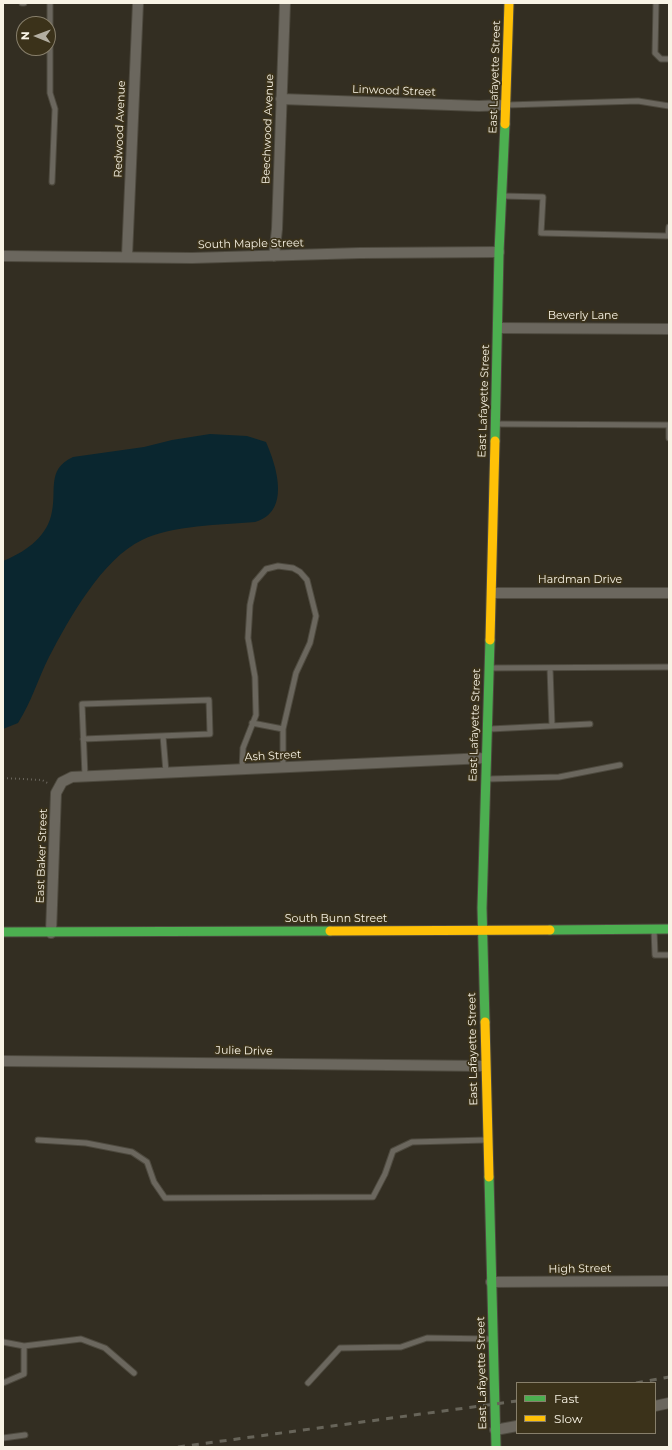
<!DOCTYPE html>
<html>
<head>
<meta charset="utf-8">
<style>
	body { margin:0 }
	#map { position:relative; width:672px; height:1450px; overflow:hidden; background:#332e22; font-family:Montserrat,sans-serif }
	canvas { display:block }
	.frame { position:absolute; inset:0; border:4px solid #f8f3e5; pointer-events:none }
	.legend { position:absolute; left:516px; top:1382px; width:140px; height:52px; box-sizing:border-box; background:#3b321a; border:1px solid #877f6b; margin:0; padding:5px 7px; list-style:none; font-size:12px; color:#f8f3e5 }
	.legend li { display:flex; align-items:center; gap:8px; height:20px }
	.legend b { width:20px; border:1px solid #877f6b }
	.north { position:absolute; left:16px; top:16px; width:40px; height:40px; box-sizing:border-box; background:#3b321a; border:1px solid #877f6b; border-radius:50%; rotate:271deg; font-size:11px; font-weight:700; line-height:16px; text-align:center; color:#f8f3e5 }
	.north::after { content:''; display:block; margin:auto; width:14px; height:18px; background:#b3aea1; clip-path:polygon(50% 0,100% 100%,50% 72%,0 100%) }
</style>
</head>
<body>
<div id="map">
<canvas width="672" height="1450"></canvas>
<div class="frame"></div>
<ul class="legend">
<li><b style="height:5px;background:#4caf50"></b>Fast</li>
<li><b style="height:5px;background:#ffc107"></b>Slow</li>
</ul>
<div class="north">N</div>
</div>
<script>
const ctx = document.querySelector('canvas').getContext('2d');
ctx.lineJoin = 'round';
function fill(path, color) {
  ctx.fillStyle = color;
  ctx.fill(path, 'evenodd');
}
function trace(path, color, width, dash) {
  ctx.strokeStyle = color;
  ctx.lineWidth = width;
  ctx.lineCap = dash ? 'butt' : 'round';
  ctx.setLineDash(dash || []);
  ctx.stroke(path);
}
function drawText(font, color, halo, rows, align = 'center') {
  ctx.font = font + ' Montserrat,sans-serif';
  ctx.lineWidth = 3.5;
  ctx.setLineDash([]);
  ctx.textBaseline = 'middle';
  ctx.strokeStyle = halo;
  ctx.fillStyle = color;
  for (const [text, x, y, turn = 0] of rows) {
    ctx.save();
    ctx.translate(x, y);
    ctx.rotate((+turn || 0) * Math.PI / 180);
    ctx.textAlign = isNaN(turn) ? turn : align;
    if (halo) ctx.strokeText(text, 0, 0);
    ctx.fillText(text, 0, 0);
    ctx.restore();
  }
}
fill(new Path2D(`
	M210,434l37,2 19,6c11,25 25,70 -11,80 -35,3 -82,3 -113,18 -40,19 -73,79 -93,117 -11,22 -18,46 -31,66l-15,6v-168c20,-8 42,-22 48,-45 7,-24 -6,-46 22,-59l71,-10 28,-7z`), '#0a262f');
const lane = new Path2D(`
	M22,3h2
	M50,3v90l5,16 -3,73
	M656,3l-1,50 6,6h8
	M507,105l131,-4 31,5
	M503,196l40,1 -2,36 127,3 1,-9
	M497,424l172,1v13
	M490,668l179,-1
	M550,668l2,58
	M252,723l31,6
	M490,729l100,-5
	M163,736l3,36
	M83,739l127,-5 -1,-34 -127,4 3,72
	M242,769l1,-21 13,-33 -1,-38 -7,-39 2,-33 5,-23 11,-13 12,-3 15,2 7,4 7,8 9,36 -6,27 -14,30 -13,56v38
	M488,779l71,-2 61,-12
	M654,930l1,25h14
	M38,1140l48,3 46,9 15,10 7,20 11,16 208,-1 12,-23 8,-23 19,-9 74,-2
	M3,1342l21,4v28l-21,9
	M24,1346l57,-7 24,9 29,25
	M308,1383l32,-35 61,-1 26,-9 65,1
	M3,1438l22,-3`);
const street = new Path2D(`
	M281,99l198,7 27,-1
	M3,256l189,2 168,-5 139,-1
	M127,256l11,-253
	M274,256l3,-27 8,-226
	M498,328l171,1
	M492,593h177
	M51,933l5,-140 6,-11 10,-5 414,-19
	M3,1061l482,5
	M491,1282l178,-1
	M655,1406l14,-3
	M495,1430l22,-4`);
const fast = new Path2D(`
	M495,441l4,-189 6,-128
	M550,930l119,-1
	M3,932l327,-1
	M485,1022l-3,-114 8,-268
	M489,1177l7,270`);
const slow = new Path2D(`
	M505,124l4,-121
	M490,640l5,-199
	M330,931l220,-1
	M485,1022l4,155`);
trace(lane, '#4e4a3f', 7);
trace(street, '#4e4a3f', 12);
trace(fast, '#4e4a3f', 11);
trace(slow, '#4e4a3f', 11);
trace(new Path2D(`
	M3,778l39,2 7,4`), '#69655c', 2, [1, 3]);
trace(lane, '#6b675e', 5);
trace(street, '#6b675e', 10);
trace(fast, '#4caf50', 9);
trace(slow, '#ffc107', 9);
trace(new Path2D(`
	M636,1383l33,-6
	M178,1447l339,-46`), '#676459', 3, [7, 7]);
drawText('11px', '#f8f3e5', '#3b321a', [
	["East Lafayette Street",495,77,-88],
	["Linwood Street",394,91,2],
	["Redwood Avenue",120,129,-88],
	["Beechwood Avenue",268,129,-88],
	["South Maple Street",251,244,-1],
	["Beverly Lane",583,316],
	["East Lafayette Street",484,401,-88],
	["Hardman Drive",580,580],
	["East Lafayette Street",475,725,-88],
	["Ash Street",273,756,-3],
	["East Baker Street",42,856,-88],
	["South Bunn Street",336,919],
	["East Lafayette Street",473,1049,-91],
	["Julie Drive",244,1051,1],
	["High Street",580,1269,-1],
	["East Lafayette Street",482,1373,-91]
]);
</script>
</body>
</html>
